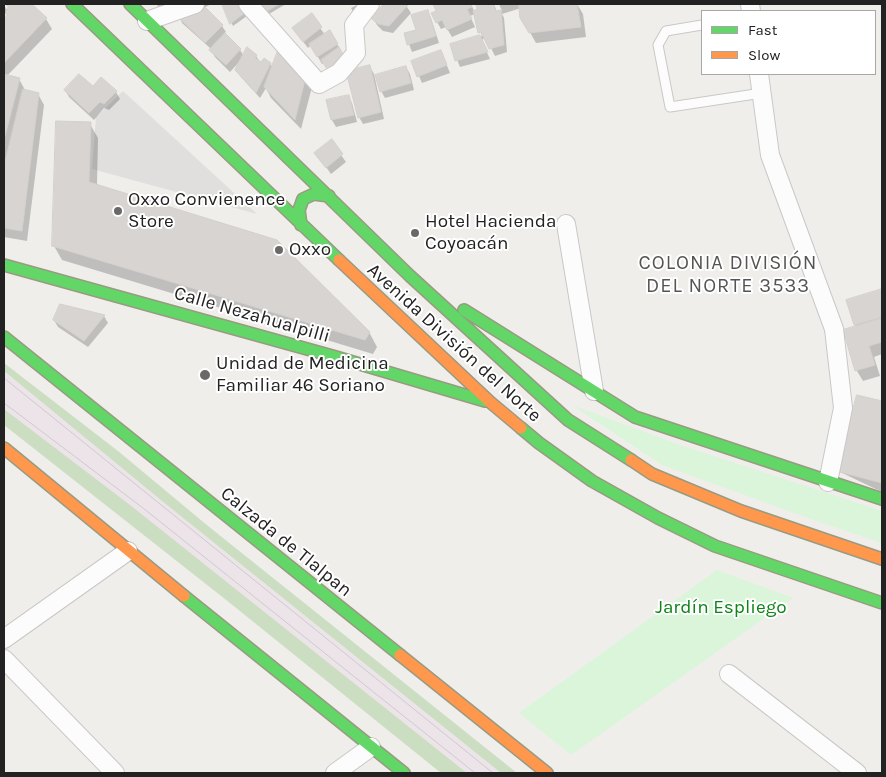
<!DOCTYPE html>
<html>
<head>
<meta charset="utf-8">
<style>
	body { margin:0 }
	#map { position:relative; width:886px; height:777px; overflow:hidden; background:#f0eeeb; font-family:Karla,sans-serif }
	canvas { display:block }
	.frame { position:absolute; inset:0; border:5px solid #222; pointer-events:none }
	.legend { position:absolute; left:701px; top:10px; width:175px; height:65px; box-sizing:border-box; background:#fff; border:1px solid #a7a7a7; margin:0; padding:6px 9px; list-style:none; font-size:15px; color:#222 }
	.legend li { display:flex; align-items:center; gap:10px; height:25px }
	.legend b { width:25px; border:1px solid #a7a7a7 }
</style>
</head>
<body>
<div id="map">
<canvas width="886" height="777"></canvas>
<div class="frame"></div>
<ul class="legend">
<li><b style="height:6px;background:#63d668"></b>Fast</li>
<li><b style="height:6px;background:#ff974d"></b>Slow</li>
</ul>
</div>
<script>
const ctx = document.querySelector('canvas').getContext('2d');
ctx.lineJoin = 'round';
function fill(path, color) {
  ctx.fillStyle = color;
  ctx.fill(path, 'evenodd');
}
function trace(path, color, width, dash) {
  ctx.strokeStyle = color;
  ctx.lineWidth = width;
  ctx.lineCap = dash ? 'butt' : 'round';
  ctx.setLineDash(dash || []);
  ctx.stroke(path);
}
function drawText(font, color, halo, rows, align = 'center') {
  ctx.font = font + ' Karla,sans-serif';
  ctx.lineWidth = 4;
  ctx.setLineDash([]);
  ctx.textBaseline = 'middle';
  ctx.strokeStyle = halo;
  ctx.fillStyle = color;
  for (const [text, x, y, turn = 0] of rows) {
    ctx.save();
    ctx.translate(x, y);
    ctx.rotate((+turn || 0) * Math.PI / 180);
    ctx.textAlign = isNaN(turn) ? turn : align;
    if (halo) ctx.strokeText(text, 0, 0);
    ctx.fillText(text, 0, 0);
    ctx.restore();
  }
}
fill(new Path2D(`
	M4,371l158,130 339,272h-34l-263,-209 -200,-155z`), '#ede4e9');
fill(new Path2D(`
	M4,363l114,88 90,75 309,247h-16l-339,-272 -158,-130z
	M4,409l126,96 337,268h-26l-211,-170 -226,-178z`), '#cbdec1');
fill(new Path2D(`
	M572,405l108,40 202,66v32l-71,-24 -149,-54z
	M717,570l76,28 -222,157 -52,-42z`), '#daf5da');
fill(new Path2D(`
	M123,91l134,123 -165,-45 4,-52z`), '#e0dfde');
fill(new Path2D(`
	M4,4h26l16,15 6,10 -45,47 12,3 6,11 13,4 6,11 -17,136 -23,-4v-205l6,-25z
	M156,4h22l-11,13z
	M201,4h10l-7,4 18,18 4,6 -2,2 16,16 4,6h12l4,6 10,2 3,3 6,-17 33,37 -11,42 -30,-31 -5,-10 -6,10 -19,-21 -5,-7 4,-9 -10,11 -15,-15 -5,-9 -28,-25 -3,-7 25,-7z
	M223,4h14l10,12 -14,10z
	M263,4h23l-17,10z
	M385,4h20l6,9 -18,20 -10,-2 -6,-6 -4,-7z
	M435,4h36l3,7 5,-1 -2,-6h17l3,8 5,-1 -3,-7h78l6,10 3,23 -50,6 -14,-25 -1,-10 -19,6 2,4 3,34 -12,4 -9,-18 -5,2 9,19 -30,8 -9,-22 31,-9 -7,-22 -5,2 5,11 -23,10 -6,-10 -5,2 -4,-7 1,-10z
	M4,5l3,5 -3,7z
	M357,5l6,10 -6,4 -6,-11z
	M427,11l4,7 8,25 -27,9 -7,-18 12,-4z
	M311,15l14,20 5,-3 11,19 -19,13 -11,-19 -3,3 -10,-13z
	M441,51l9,22 -28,10 -9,-21z
	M370,67l4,7 10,45 -21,5 -4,-7z
	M406,67l4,7 4,16 -29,8 -4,-7z
	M93,88l23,4 4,7 -11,11 -5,-2 -10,12 -25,-23 -4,-7z
	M348,96l4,7 5,19 -21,5 -4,-7z
	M90,124l8,14 -1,47 272,147 8,15 -4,7 -311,-94 -8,-14z
	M331,141l15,21 -15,12 -15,-21z
	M882,291v63l-8,3 6,19 -17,5 -6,-10 -12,-40 11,-3 -8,-27z
	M104,316l4,7 -20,24 -30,-20 -4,-7z
	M857,396l25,7v89l-44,-21z`), '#0003');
const building = new Path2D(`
	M9,4h23l15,14 -43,45v-37z
	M222,4h16l8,8 -16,12z
	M262,4h17l-13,8z
	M384,4h23l1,1 -19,21 -11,-2 -7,-6z
	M433,4h38l1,3 -5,2 5,10 -25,11 -5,-10 -6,3 -5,-10 5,-2z
	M476,4h17l3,7 5,-1 3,35 -15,4 -8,-17 -3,1 -5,-22 4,-2z
	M519,4h58l4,23 -52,6 -9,-15z
	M206,8l17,17 -18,18 -28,-27z
	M428,10l8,26 -29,9 -3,-12 12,-3 -5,-15z
	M312,13l10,14 -19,15 -11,-14z
	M330,30l8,14 -21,13 -8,-13z
	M225,33l16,16 -15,16 -17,-15z
	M480,35l8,17 -33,9 -5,-17z
	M247,47l10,8 -2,3 6,4 3,-4 7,5 -15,30 -21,-23z
	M339,47l8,15 -15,14 -11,-16z
	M279,48l27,28 -11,44 -31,-33z
	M441,50l6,15 -30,12 -6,-16z
	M370,65l11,47 -23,6 -12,-47z
	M406,66l5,17 -31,9 -5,-17z
	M4,74l16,4 -16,62z
	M79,74l14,12 8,-9 16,14 -13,13 -4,-2 -11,11 -25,-23z
	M23,89l16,4 -17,138 -18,-3v-62z
	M349,95l5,20 -23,5 -5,-20z
	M56,121l35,1 -2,60 188,58 93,92 -5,8 -313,-94z
	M332,139l11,15 -17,14 -12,-15z
	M882,289v28l-28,8 -8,-25z
	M60,304l45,11 -21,26 -31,-21z
	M882,318v24l-13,4 6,19 -20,6 -12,-41z
	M857,395l25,6v82l-46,-12z`);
fill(building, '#d7d4d2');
trace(building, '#d3d0cc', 1);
const lane = new Path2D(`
	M702,25l-36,6 -8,14 12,62 92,-14`);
const street = new Path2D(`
	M248,4l71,80 20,-11 17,-20 -2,-28 16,-21
	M750,4l1,7
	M147,21l48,-17
	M759,74l11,81 64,174 9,79 -15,74
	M566,224l28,167
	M4,639l124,-88
	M4,659l111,114
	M729,674l128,99
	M335,773l36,-26`);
const fast = new Path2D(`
	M72,4l267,256
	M130,4l280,272 158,144 63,40
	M301,225l-2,-15 4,-11 11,-5 15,2
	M4,265l332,92 149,44
	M464,310l171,107 247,82
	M4,337l396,318
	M521,428l18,15 53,38 66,37 57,28 167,57
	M184,596l220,177`);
const slow = new Path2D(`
	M339,260l151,142 31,26
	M4,448l180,148
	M631,460l21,14 89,37 141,48
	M400,655l147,118`);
trace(lane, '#c9c8c7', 11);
trace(street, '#c9c8c7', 20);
trace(fast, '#999a82', 14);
trace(slow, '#999a82', 14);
trace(lane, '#fdfcfc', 9);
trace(street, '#fdfcfc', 18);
trace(fast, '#63d668', 11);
trace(slow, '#ff974d', 11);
trace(new Path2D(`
	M4,378l489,395
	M4,403l139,105 332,265`), '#ccc', 1);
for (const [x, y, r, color] of [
	[118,211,5,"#6a6968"],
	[415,233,5,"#6a6968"],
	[279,250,5,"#6a6968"],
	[205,375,6,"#6a6968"]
]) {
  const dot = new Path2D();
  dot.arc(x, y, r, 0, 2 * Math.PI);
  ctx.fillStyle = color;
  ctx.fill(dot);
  trace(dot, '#fff', 2);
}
drawText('19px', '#222', '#fff', [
	["Oxxo Convienence",128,200],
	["Store",128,222],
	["Hotel Hacienda",425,222],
	["Coyoacán",425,244],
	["Oxxo",289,250],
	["Unidad de Medicina",216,364],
	["Familiar 46 Soriano",216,386]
], 'left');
drawText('19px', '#222', '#fff', [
	["Calle Nezahualpilli",252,315,16],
	["Avenida División del Norte",454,343,42],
	["Calzada de Tlalpan",286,542,39]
]);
drawText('19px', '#0c8416', '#fff', [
	["Jardín Espliego",721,608]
]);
ctx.letterSpacing = '1px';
drawText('20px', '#555', '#fff', [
	["COLONIA DIVISIÓN",728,263],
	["DEL NORTE 3533",728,286]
]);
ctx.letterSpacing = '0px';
</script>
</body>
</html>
